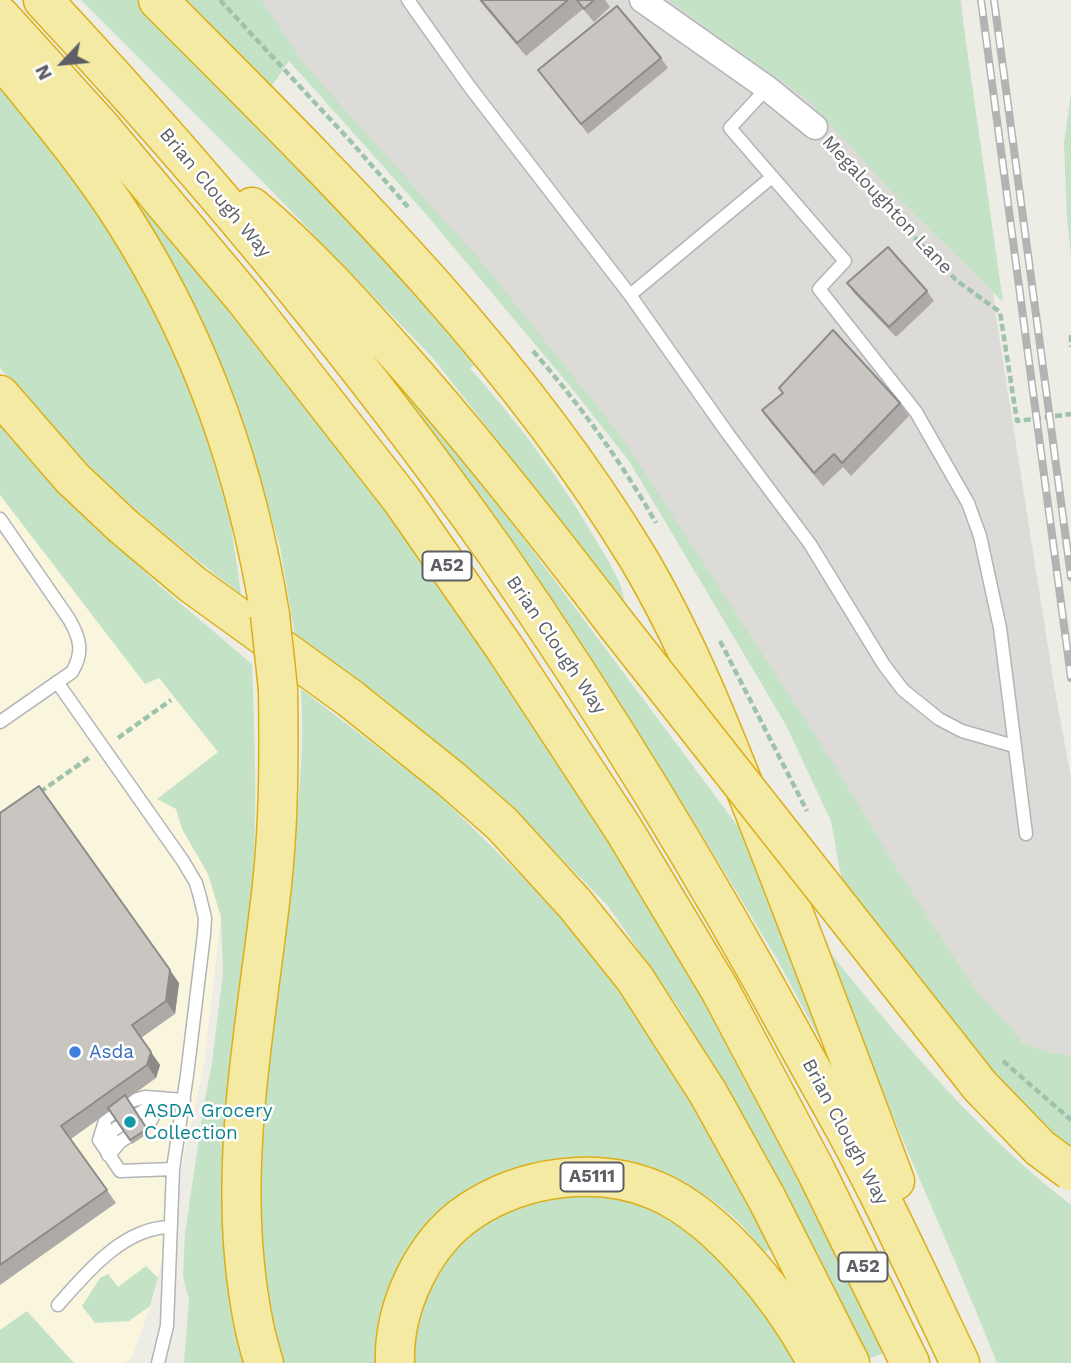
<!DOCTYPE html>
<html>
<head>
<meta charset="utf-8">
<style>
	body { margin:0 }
	#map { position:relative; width:1071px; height:1363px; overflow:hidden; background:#edece5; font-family:"Work Sans",sans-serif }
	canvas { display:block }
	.north { position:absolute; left:28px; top:28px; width:70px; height:70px; -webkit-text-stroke:5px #fff; paint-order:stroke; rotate:244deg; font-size:19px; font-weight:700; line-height:28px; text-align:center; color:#5d5f64 }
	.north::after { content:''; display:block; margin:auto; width:24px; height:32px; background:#5d5f64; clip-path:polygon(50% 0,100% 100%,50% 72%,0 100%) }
</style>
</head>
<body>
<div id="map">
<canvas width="1071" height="1363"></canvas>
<div class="north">N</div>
</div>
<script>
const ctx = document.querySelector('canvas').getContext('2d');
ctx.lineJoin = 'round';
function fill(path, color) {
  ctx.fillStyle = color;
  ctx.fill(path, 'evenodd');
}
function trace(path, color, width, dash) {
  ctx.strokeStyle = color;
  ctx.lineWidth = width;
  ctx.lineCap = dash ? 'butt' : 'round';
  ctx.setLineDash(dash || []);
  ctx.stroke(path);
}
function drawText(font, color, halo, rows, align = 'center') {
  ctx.font = font + ' "Work Sans",sans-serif';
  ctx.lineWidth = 5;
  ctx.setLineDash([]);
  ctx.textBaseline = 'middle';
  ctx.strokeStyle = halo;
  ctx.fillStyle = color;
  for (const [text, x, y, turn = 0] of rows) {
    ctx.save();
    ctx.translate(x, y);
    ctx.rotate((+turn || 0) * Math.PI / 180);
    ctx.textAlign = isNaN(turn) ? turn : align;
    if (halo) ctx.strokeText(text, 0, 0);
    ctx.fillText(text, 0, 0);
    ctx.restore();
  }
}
fill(new Path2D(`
	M0,468l224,285v136l-20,176 -50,231 -23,63 -8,4h-123z`), '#faf6dd');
fill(new Path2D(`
	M245,0h716l35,317 58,368 17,93v278l-23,-4 -79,-26 -104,-134 -79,-167 -165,-289z`), '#dcdbd7');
fill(new Path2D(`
	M81,0h57c115,118 232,237 336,365l-4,3c48,55 91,111 127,174 12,20 25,39 28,62l-192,-246 -165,-171z
	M186,0h75l43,64 181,202 136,170 214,330 68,113 73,112 35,36 11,16 26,9 23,4v94l-80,-80 -149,-188 -11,-61 -45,-96 -157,-264 -59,-75 -145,-173 -136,-152 -18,26z
	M668,0h292l43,302 -109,-108 -85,-93z
	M0,87l49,57 59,81 45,78 52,115 24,93 12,83c-57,-43 -112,-88 -163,-139 -24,-23 -46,-50 -69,-75l-9,-13z
	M1071,93v163l-4,-37 -3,-76z
	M144,207l127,152 118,155 156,225 88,141 90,152 163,320 -20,8 -183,-346 -75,-108 -88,-90 -139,-120 -56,-38 -29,-16 -16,-95 -29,-100 -21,-56 -94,-177z
	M398,386l11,2 35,44 313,420 92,242 -72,-135 -76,-126 -117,-182 -188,-258z
	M0,426l83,87 78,74 91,77c3,80 6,160 -1,239 -13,156 -51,306 -6,460h-61l5,-63 -6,-24 2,-42 19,-130 8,-41 11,-90 -2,-56 -13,-43 -26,-45 -6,-20 -19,-10 61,-47 -59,-74 -14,6 -145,-189z
	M301,689l136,104 118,116 93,120 68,113 55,107 -7,3c-10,-12 -20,-26 -32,-36 -48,-43 -108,-64 -173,-58 -21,2 -41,11 -61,18l-120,187h-95c-15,-42 -19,-86 -22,-130 -8,-127 20,-259 33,-385 5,-55 11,-104 7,-159z
	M831,954c73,90 148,180 240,251v158h-74c-54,-137 -119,-269 -166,-409z
	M567,1191l81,12 39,23 55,52 55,85h-383c-4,-59 40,-132 95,-156 18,-8 39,-11 58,-16z
	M146,1266l12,12 -8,28 -21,15 -34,2 -13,-17 18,-28 8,-4 10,13z
	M27,1311l47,52h-74v-33z`), '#c4e3c6');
const service = new Path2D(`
	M408,0l61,86 161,209 98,139 82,110 74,121 19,25 36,29 23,12 52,15
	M767,88l-37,40 115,133 -26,28 97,123 52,91 12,33 20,92 26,206
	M630,295l142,-118
	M0,519l69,100c11,19 15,33 3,53l-72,50
	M57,682l126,179 13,22 4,14 5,21 -1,16 -17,141 -14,94 -6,157 -9,37
	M108,1155l4,-24 51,-33
	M109,1155l11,-13 30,-20 13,-23
	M173,1169l-53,2 -21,-31 7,-22 25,-17 14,-4 39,3
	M58,1305c29,-33 66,-78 113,-78`);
const minor = new Path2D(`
	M642,0l125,88 48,39`);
const trunk = new Path2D(`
	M43,0c162,174 315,357 452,551 110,159 211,325 303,494 23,42 47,82 68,124 33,64 63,129 94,194
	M158,0c173,174 352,347 480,558 51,86 87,179 123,271 46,117 90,234 134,352
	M0,16l99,109 145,173 157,201 103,148 120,183 96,160 96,181 94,192
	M0,57c44,54 89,107 126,166 77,122 121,250 144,392
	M252,207c54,45 100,96 146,148 77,87 148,177 218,269
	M0,395l72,83 51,48 69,58 159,115 100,80 51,45 73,80 60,75 73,114 59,106 83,164
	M264,1363c-13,-39 -18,-80 -21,-120 -8,-120 16,-239 29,-358 7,-66 7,-131 6,-196
	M395,1363c-2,-55 28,-120 74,-151 53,-36 129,-47 188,-21 64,28 128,111 160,172`);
trace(service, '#b2b4b8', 15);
trace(minor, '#b2b4b8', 27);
trace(trunk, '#dcaf16', 41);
trace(new Path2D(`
	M220,0l133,144 55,63
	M830,144l61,69 65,67 44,32 17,109 54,-7
	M1071,335v12
	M533,351c47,54 88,110 123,172
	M720,641l87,170
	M118,738l53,-38
	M40,792l50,-35
	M1003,1061l68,59`), '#9ec3ab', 4.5, [7, 3.5]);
trace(service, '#fff', 12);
trace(minor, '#fff', 24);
trace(trunk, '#f4eaa4', 38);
const rail = new Path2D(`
	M981,0l90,678
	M994,0l77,577`);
trace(rail, '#b3b3b4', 8);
trace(rail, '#fff', 5, [16]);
const trunkBridge = new Path2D(`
	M270,615l8,74
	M616,624l364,462 60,62 31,23`);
trace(trunkBridge, '#dcaf16', 41, []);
trace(trunkBridge, '#f4eaa4', 38);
fill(new Path2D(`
	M479,0h126l5,7 -16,15 -11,-13 -57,47z
	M661,58l7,10 -80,66 -50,-64z
	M847,283l80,8 7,10 -38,36 -42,-44z
	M900,403l9,13 -58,60 -8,-9 -20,19 -52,-63 -9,-13z
	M0,813l179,170 -4,31 -34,24 19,27 -4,13 -29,21 23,33 -18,12 -22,-33 -39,28 45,64 -116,82z`), '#adaaa7');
fill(new Path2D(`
	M170,970l9,13 -4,31 -9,-13z
	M151,1052l9,13 -4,13 -9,-13z`), '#8d8b88');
const building = new Path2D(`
	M481,0h87l-51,43z
	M577,0h17l-10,9z
	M617,6l44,52 -80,66 -43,-54z
	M888,247l39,44 -38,36 -42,-44z
	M833,330l67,73 -58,60 -8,-9 -20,19 -52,-63 21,-17 -4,-5z
	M39,786l131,184 -4,31 -34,24 19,27 -4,13 -86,61 46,64 -107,75v-452z
	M125,1095l22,34 -17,11 -22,-32z`);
fill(building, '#c9c6c2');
trace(building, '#8d8b88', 2);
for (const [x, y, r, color] of [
	[75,1052,7,"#3f7fe0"],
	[130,1122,7,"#0f9aa8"]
]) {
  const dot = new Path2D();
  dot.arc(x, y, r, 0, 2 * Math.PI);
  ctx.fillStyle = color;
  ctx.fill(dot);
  trace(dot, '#fff', 2.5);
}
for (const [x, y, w] of [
	[447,566,49],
	[592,1177,63],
	[863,1267,49]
]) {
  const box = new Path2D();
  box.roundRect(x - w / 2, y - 14.5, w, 29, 5);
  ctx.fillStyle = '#fff';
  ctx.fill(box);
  trace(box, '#5d5f64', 2);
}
drawText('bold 18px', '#5d5f64', null, [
	["A52",447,566],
	["A5111",592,1177],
	["A52",863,1267]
]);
drawText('19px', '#5d5f64', '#fff', [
	["Brian Clough Way",215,193,50],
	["Megaloughton Lane",887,205,47],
	["Brian Clough Way",556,645,56],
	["Brian Clough Way",845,1132,62]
]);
drawText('19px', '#366cbe', '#fff', [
	["Asda",89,1052]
], 'left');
drawText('19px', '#0d838f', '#fff', [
	["ASDA Grocery",144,1111],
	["Collection",144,1133]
], 'left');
</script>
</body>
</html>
